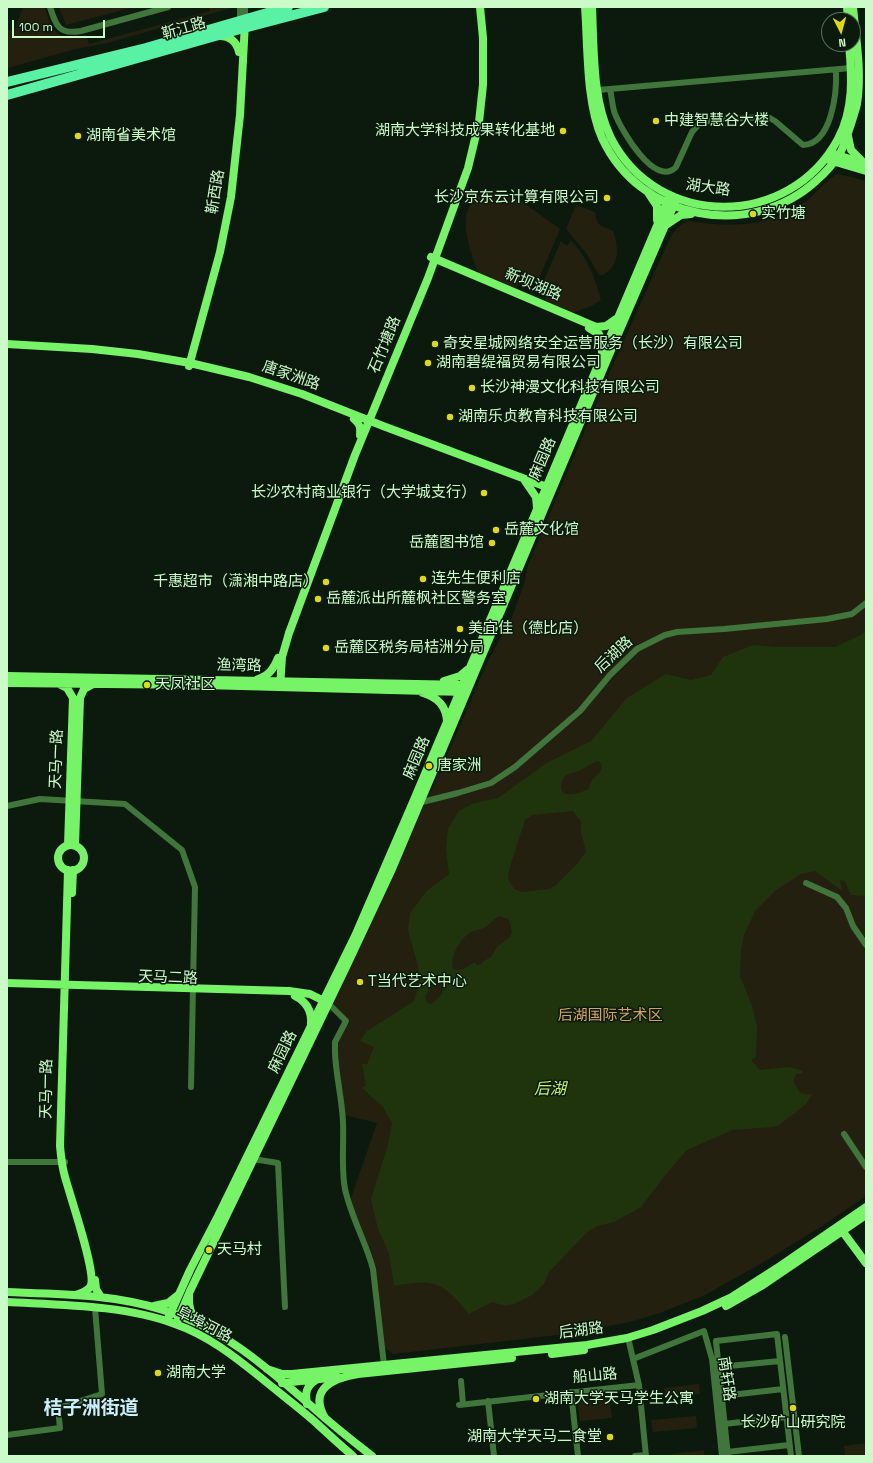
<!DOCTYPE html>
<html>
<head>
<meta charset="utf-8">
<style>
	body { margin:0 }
	#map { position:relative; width:873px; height:1463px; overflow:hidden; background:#0c1a0d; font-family:"Space Grotesk",sans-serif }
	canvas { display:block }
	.frame { position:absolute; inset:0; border:8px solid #cafbc9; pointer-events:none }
	.north { position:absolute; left:821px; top:12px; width:40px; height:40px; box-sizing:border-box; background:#0c1a0d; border:1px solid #587458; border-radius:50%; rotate:174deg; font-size:11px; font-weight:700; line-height:16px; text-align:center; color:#cafbc9 }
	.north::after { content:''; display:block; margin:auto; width:14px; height:18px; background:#dfd911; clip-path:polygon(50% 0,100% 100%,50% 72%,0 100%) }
	.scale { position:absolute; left:12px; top:20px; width:93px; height:18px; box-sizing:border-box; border:2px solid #cafbc9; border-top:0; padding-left:5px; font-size:12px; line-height:14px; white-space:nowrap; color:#cafbc9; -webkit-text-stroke:3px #0c1a0d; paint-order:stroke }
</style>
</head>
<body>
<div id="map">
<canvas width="873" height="1463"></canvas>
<div class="frame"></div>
<div class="north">N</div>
<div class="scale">100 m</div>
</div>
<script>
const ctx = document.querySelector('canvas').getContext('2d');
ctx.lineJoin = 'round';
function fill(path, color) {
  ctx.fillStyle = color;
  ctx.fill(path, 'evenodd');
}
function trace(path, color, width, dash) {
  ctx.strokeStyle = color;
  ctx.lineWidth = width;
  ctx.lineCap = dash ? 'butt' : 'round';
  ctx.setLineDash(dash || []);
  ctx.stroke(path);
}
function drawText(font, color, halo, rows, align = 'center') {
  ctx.font = font + ' "Space Grotesk","Noto Sans SC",sans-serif';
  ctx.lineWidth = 3;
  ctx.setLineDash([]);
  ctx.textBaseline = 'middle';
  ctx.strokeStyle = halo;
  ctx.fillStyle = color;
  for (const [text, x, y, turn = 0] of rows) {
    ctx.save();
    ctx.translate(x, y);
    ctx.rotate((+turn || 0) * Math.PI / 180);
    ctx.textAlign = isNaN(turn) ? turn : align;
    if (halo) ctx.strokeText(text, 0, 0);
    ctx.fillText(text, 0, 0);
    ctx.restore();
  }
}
fill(new Path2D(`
	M23,7h22c7,25 12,35 41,28l3,9 121,-33 -1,-4h26l-128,36 -31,6 -69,19v-39l7,3z
	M59,7h75l-68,18z
	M838,174l28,7v1015l-44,30 -60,37 -59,33 -41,16 -28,9 -40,8 -45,7 -156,18 -8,-6 -1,-5 -10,-78 -24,-64 27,-78 -32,-8 -8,-51v-22l13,-20 -17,-19 107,-231 47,-109 26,-48 12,-34 3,-16 80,-189 62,-138c5,-8 10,-15 20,-17 42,7 78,6 115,-19 11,-8 20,-22 33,-28z
	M494,189l27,12 39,28 -22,52 -16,-6 -6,15 -37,-15c-11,-31 -29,-74 15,-86z
	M576,205l19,7c2,17 6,12 18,19 6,18 7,34 -10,44h-4l-12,-21 -21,-25z
	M571,240c16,18 24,37 30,60l-10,6 -21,8 -26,-12 6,-15 -7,-4 18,-42 6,5z
	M699,1384l1,10 -35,4 -1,-10z
	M609,1394l3,24 -32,3 -3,-24z
	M696,1416l1,12 -44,4 -2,-12z
	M866,1443v13h-21l-1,-10z
	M704,1450v6h-32v-2z`), '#242010');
fill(new Path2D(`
	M866,630v266l-15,-1 -6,-14 -5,-1 2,11 -27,-20 -14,3 -25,16 -21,21 -11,24 -3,15 -1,26 12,30 5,20 -1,31 -5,3 9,10 30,-3 13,4 -2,3h-5l-3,7 7,12 12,2 -6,9 -27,21 -8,2 -39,3 -45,20 -21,24 -25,33 -27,15 -16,4 -11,6 -38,40 -5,12 -12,11 -16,8 -11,3 -13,-4 -23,12c-26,-32 -34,-36 -75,-28l-5,-33 -11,-24 -7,-30 17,-54 4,-22 -9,-16 -21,-19 4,-2 -4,-22h5l7,-17 -14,-6 7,-10 47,-30 6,-19 -2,-16 -10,-35 2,-18 17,-22 22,-17 -3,-25 2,-20 11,-18 13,-7 26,-6 49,-35 44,-22 36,-43 39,-24 25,6 20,-5 12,-18 30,-12 23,2h59l26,-12zM598,761l3,2c3,10 -6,12 -10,19 -1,2 -1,4 -2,7 -7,3 -28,12 -28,-3 0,-3 1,-7 3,-9 5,-5 12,-4 17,-7 6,-3 10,-7 17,-9zM573,811l8,10v12l4,14 1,5 -9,12 -22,22 -6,3 -27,3 -8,-3 -5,-8 -1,-6 4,-15 13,-40 7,-5zM499,916l9,3 2,3 2,10 -2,5 -13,10 -6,10 -9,5v2l-5,1 -3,-3c-7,5 -12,10 -21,7 -3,-13 6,-28 16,-36 5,-3 11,-3 15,-5 6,-3 9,-9 15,-12zM440,978l3,2c4,11 -3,19 -13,24l-3,-2 -2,-5c5,-7 6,-16 15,-19z`), '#1f340c');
trace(new Path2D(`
	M50,7c6,19 9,28 31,24l87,-24
	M240,7v13
	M245,7v11
	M610,89c2,8 2,17 5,25 6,15 40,75 61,53l16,-35 7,-8 4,-2 17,-3 48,-2 7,4 28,24c29,-1 34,-53 33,-75
	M598,90l253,-22
	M418,803l40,-10 33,-10 24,-16 65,-56 30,-36 27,-26 28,-14 12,-3 47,-3 103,-10 25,-5 14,-11
	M7,806l33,-7 85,5 57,46 13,37 -4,200
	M806,883l31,14 9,11 7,18 13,19
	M329,1004l17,17 -11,21v11c1,23 7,46 8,69 1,22 -2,46 2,67 6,28 21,53 28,80l11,96
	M844,1134l22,33
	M253,1159l25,4 7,144
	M7,1162h58
	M785,1337l14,119
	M629,1342l10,43 7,71
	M633,1359l71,-28 8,28 10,97
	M719,1367l61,-6
	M461,1381l2,23
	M571,1392l7,64
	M722,1396l61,-7
	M488,1401l6,55
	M459,1405l180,-20
	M724,1424l62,-7
	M7,1435l53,-7 -2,-20 44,-14 -7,-86
	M727,1452l62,-7
	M635,1456l11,-1
	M728,1456l-12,-115 61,-7 14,122`), '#40763b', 6);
trace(new Path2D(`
	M585,7c3,39 1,96 17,131 38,83 149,103 215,42 8,-7 16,-16 22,-25 5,-8 7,-16 10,-25 3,-9 6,-18 8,-26 5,-32 -1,-65 -4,-97
	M592,7c2,42 0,93 19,131 47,92 179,91 227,1 16,-30 14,-63 11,-95
	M847,7l1,13
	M219,36c10,-1 18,6 20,16
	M848,136l3,14 11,11
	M834,154l32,10
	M829,160l37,11
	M649,194l8,12v14
	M666,225l15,-10 10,-1
	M431,257l165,70 10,-1 10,-7
	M589,328l10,6 3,10v9
	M7,344l85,5 46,5 52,9 59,14 53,17 81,32 169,63
	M189,366l31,-114 11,-55 9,-82 5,-92
	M354,419c6,5 7,9 6,16
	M525,481l11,16 1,10
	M7,676l460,9
	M258,679c11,-3 16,-11 20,-21
	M444,681l16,-5 7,-6
	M7,683l197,2 260,7
	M59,684l8,4 6,10 -5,147
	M280,687l2,-30 7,-24 66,-178 73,-177 40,-110 11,-46 4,-37v-47l-3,-31
	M423,693c14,4 23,12 24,28
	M58 858a13 13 0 1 1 26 0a13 13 0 1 1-26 0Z
	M75,845l5,-147 4,-9 9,-5
	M68,870l-8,276c1,11 2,21 5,31 5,19 31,94 26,108 -2,6 -10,8 -15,10
	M72,893l1,-23
	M7,983l282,8 21,3 18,9
	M295,996c12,6 17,15 16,28
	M840,1228l26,35
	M95,1280l1,9 5,8
	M7,1292c52,2 106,2 156,18 58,17 101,55 146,94 20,18 41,35 63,52
	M189,1295c-1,11 2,21 10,28
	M7,1302c54,3 118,3 168,22 32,11 59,32 85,53 18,15 37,29 54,44 13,12 26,24 39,35
	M154,1306l14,-3 10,-8
	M726,1306l37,-21 103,-70
	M167,1321l23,-51 28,-54 137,-280 58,-134 257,-607
	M176,1324l14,-33 157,-326 45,-96 217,-514 68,-157
	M552,1354l32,-4
	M267,1369l15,5h10l295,-29 40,-7 26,-8 49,-19 28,-13 50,-32 86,-59
	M282,1383l56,-6
	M307,1404c-2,-11 -1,-18 9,-24
	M325,1418c-17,-29 8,-40 33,-44l154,-16`), '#77f368', 8);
trace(new Path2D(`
	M7,82l139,-34 142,-41
	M7,95l233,-66 84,-22`), '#59f2a5', 10);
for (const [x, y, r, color] of [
	[656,121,4,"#dfd911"],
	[563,131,4,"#dfd911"],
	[78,136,4,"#dfd911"],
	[607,198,4,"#dfd911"],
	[753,214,4,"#dfd911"],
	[435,344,4,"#dfd911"],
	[428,363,4,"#dfd911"],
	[472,388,4,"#dfd911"],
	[450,417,4,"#dfd911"],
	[484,493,4,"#dfd911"],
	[496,530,4,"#dfd911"],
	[492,543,4,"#dfd911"],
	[423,579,4,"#dfd911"],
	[326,582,4,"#dfd911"],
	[318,599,4,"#dfd911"],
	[460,629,4,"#dfd911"],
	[326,648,4,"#dfd911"],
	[147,685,4,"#dfd911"],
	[429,766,4,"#dfd911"],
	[360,982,4,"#dfd911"],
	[209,1250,4,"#dfd911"],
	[158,1373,4,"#dfd911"],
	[536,1399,4,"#dfd911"],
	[793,1408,4,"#dfd911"],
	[610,1437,4,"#dfd911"]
]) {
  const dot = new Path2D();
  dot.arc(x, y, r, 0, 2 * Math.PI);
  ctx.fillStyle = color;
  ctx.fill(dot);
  trace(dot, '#0c1a0d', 1.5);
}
drawText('15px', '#cafbc9', '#0c1a0d', [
	["靳江路",184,29,-16],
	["湖大路",708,188,8],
	["靳西路",216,192,-81],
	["新坝湖路",533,285,23],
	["石竹塘路",385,345,-68],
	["唐家洲路",291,376,19],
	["麻园路",543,459,-67],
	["后湖路",614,655,-43],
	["渔湾路",239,666,1],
	["麻园路",417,758,-67],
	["天马一路",57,759,-88],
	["天马二路",168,978,2],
	["麻园路",283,1052,-64],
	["天马一路",47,1089,-89],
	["阜埠河路",204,1325,27],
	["后湖路",581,1331,-7],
	["船山路",595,1376,-5],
	["南轩路",726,1379,82]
]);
drawText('15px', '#cafbc9', '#0c1a0d', [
	["中建智慧谷大楼",664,121],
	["湖南大学科技成果转化基地",555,131,"right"],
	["湖南省美术馆",86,136],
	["长沙京东云计算有限公司",599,198,"right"],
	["实竹塘",761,214],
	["奇安星城网络安全运营服务（长沙）有限公司",443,344],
	["湖南碧缇福贸易有限公司",436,363],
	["长沙神漫文化科技有限公司",480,388],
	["湖南乐贞教育科技有限公司",458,417],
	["长沙农村商业银行（大学城支行）",476,493,"right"],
	["岳麓文化馆",504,530],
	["岳麓图书馆",484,543,"right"],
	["连先生便利店",431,579],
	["千惠超市（潇湘中路店）",318,582,"right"],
	["岳麓派出所麓枫社区警务室",326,599],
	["美宜佳（德比店）",468,629],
	["岳麓区税务局桔洲分局",334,648],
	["天凤社区",155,685],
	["唐家洲",437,766],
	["T当代艺术中心",368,982],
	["天马村",217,1250],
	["湖南大学",166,1373],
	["湖南大学天马学生公寓",544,1399],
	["长沙矿山研究院",793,1423,"center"],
	["湖南大学天马二食堂",602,1437,"right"]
], 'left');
drawText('15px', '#d4a65d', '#0c1a0d', [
	["后湖国际艺术区",610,1016]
]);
drawText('italic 16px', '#c2f360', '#0c1a0d', [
	["后湖",550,1090]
]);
drawText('bold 19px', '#cbf0fb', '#0c1a0d', [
	["桔子洲街道",91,1409]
]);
</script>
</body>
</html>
